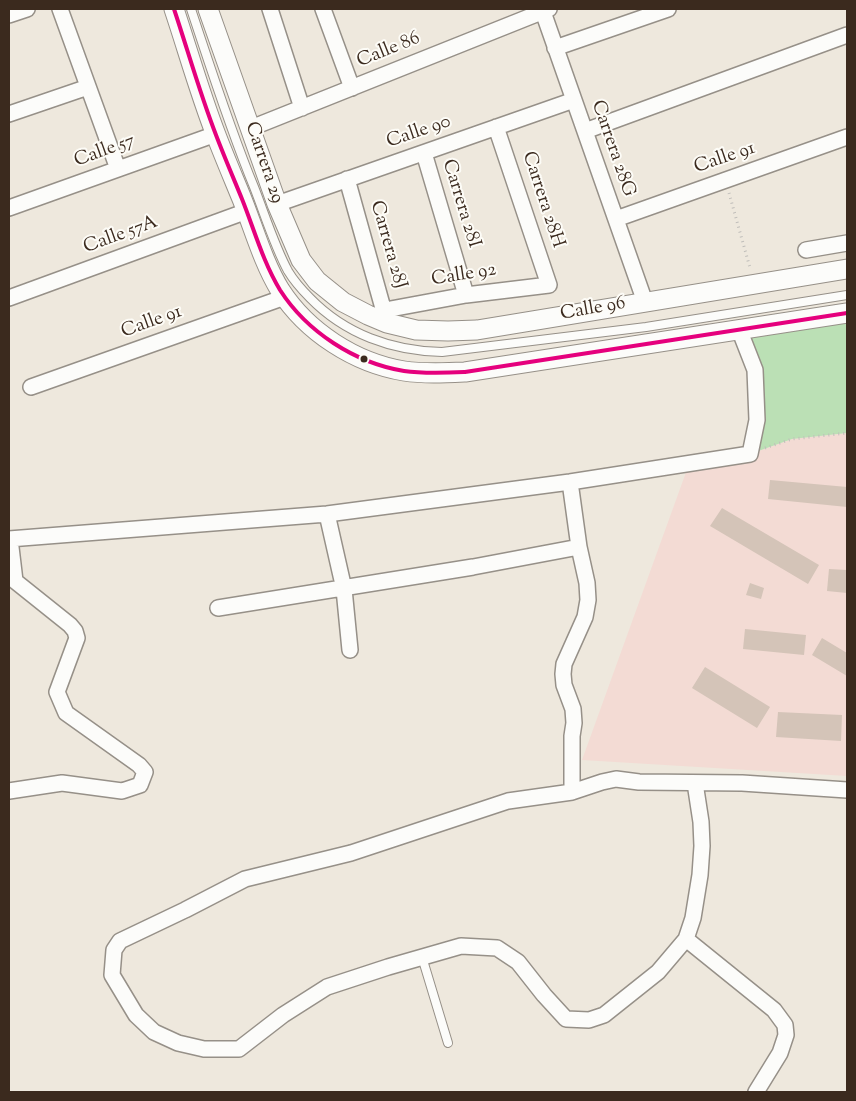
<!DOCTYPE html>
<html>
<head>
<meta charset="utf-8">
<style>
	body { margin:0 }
	#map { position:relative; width:856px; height:1101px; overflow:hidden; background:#eee8dd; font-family:"Sorts Mill Goudy",serif }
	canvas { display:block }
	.frame { position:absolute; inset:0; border:10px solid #3b2a1e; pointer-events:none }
</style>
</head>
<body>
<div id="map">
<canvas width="856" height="1101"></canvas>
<div class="frame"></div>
</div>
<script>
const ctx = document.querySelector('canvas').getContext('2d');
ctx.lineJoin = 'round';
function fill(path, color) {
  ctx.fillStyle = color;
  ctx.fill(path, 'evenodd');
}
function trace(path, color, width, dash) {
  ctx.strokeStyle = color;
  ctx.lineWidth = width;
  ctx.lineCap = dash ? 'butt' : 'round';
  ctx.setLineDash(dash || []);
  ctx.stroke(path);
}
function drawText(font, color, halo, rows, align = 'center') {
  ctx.font = font + ' "Sorts Mill Goudy",serif';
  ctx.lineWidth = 4;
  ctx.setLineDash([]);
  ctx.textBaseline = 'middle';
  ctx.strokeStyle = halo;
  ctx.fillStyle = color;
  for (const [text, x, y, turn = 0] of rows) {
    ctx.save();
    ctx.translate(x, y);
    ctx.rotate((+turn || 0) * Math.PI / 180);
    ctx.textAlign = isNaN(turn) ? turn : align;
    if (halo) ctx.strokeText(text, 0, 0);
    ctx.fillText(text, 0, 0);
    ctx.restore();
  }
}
fill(new Path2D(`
	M847,433v343l-265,-16 107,-296 61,-10 42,-15z`), '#f3dbd4');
fill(new Path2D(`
	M847,313v120l-55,6 -42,15 5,-84 -16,-41z`), '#bbe0b5');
fill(new Path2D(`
	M770,480l77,7v20l-79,-8z
	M722,508l97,57 -11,19 -98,-58z
	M829,569l18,1v23l-20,-2z
	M750,583l14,5 -3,11 -15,-4z
	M745,629l61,6 -2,20 -61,-6z
	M822,638l25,15v23l-35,-21z
	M705,667l65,40 -13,21 -65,-40z
	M778,712l64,3 -1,26 -65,-4z`), '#d4c4b8');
const service = new Path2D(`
	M191,9c20,60 39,120 63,178 11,28 20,58 34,84 6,10 14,19 22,27 35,36 82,53 132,54l204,-25 201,-32
	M422,957l26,86`);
const minor = new Path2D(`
	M60,9l58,160
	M270,9l32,99
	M323,9l29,79
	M542,9l103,293
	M9,15l18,-6
	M555,48l113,-39
	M9,114l79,-27
	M251,128l298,-119
	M585,131l262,-96
	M424,153l42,142
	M347,179l39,140
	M277,204l297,-104
	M9,208l207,-74
	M616,219l231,-82
	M806,250l41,-7
	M9,298l238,-87
	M385,310l81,-15 83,-10 -53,-158
	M31,387l254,-90
	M570,482l9,65 8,36 1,17 -3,17 -21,47 -1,10 1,11 9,24 1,14 -2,13v56
	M327,514l17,75 6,61
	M9,539l318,-25 243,-32 180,-28 7,-34 -2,-50 -16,-41
	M218,608l255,-41 106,-20
	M695,783l6,39 1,24 -2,29 -7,43 -7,21 -28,33 -54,43 -15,5 -23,-1 -22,-24 -26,-33 -21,-14 -36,-2 -73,21 -61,20 -44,28 -44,34h-35l-26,-6 -24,-11 -18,-17 -24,-40 2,-25 6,-9 65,-31 60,-31 106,-26 157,-52 64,-9 30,-10 14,-3 23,3 103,1 105,7
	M9,791l53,-8 60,8 18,-6 5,-13 -6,-7 -73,-52 -9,-21 20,-54 -2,-7 -5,-6 -55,-44 -5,-42
	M686,939l88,71 11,15 1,10 -6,18 -24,39`);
const tertiary = new Path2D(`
	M174,9c14,42 26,85 42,126 8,21 17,42 26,64 12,30 21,63 38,91 27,42 75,73 124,81 20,3 40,2 61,1l382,-59
	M208,9l69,195 24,56 16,21 26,21 25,13 19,8 29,7 32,1 29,-1 370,-61`);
trace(service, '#969088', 10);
trace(minor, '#969088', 18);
trace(tertiary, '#969088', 21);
trace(new Path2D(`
	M729,193l21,75
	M765,448l27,-9 55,-6`), '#c0beba', 3, [1, 4]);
trace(service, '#fcfcfa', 8);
trace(minor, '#fcfcfa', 15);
trace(tertiary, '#fcfcfa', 19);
trace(new Path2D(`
	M174,9c14,42 26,85 42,126 8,21 17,42 26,64 12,30 21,63 38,91 27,42 75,73 124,81 20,3 40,2 61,1l382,-59`), '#e5007d', 4);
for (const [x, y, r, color] of [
	[364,359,4.5,"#3b2a1e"]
]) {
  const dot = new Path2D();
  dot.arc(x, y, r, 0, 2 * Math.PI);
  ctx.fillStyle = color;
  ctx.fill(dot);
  trace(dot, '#fdfcf7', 2);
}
drawText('19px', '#3b2a1e', '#fdfcf7', [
	["Calle 86",389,51,-22],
	["Calle 90",419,133,-19],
	["Carrera 28G",612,149,71],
	["Calle 57",105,152,-20],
	["Calle 91",725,159,-19],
	["Carrera 29",263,163,71],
	["Carrera 28H",542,200,72],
	["Carrera 28I",460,204,73],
	["Calle 57A",121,236,-20],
	["Carrera 28J",387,245,74],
	["Calle 92",464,276,-9],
	["Calle 96",593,310,-10],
	["Calle 91",152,323,-20]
]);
</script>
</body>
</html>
